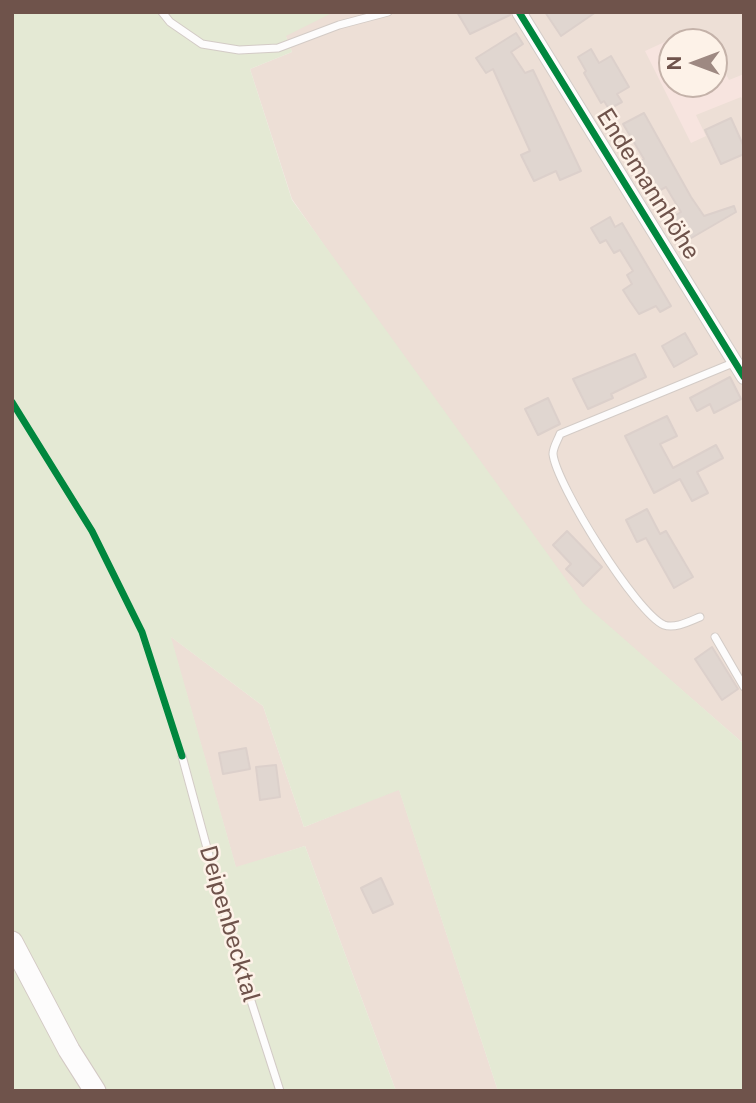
<!DOCTYPE html>
<html>
<head>
<meta charset="utf-8">
<style>
	body { margin:0 }
	#map { position:relative; width:756px; height:1103px; overflow:hidden; background:#f4eee8; font-family:"Public Sans",sans-serif }
	canvas { display:block }
	.frame { position:absolute; inset:0; border:14px solid #6f534b; pointer-events:none }
	.north { position:absolute; left:658px; top:28px; width:70px; height:70px; box-sizing:border-box; background:#fdf2e8; border:2px solid #c4b2a9; border-radius:50%; rotate:270deg; font-size:19px; font-weight:700; line-height:28px; text-align:center; color:#6f534b }
	.north::after { content:''; display:block; margin:auto; width:24px; height:32px; background:#9e8982; clip-path:polygon(50% 0,100% 100%,50% 72%,0 100%) }
</style>
</head>
<body>
<div id="map">
<canvas width="756" height="1103"></canvas>
<div class="frame"></div>
<div class="north">N</div>
</div>
<script>
const ctx = document.querySelector('canvas').getContext('2d');
ctx.lineJoin = 'round';
function fill(path, color) {
  ctx.fillStyle = color;
  ctx.fill(path, 'evenodd');
}
function trace(path, color, width, dash) {
  ctx.strokeStyle = color;
  ctx.lineWidth = width;
  ctx.lineCap = dash ? 'butt' : 'round';
  ctx.setLineDash(dash || []);
  ctx.stroke(path);
}
function drawText(font, color, halo, rows, align = 'center') {
  ctx.font = font + ' "Public Sans",sans-serif';
  ctx.lineWidth = 5;
  ctx.setLineDash([]);
  ctx.textBaseline = 'middle';
  ctx.strokeStyle = halo;
  ctx.fillStyle = color;
  for (const [text, x, y, turn = 0] of rows) {
    ctx.save();
    ctx.translate(x, y);
    ctx.rotate((+turn || 0) * Math.PI / 180);
    ctx.textAlign = isNaN(turn) ? turn : align;
    if (halo) ctx.strokeText(text, 0, 0);
    ctx.fillText(text, 0, 0);
    ctx.restore();
  }
}
fill(new Path2D(`
	M276,12h468v732l-164,-142 -216,-299 -72,-104 -42,-130 42,-17zM672,42h42v42h-42z
	M170,636l93,70 41,121 95,-38 99,302h-102l-91,-245 -69,22z`), '#eddfd6');
fill(new Path2D(`
	M669,40l3,6v38h42v-33l15,29 15,-6v28l-3,-5 -45,18 10,21 -15,7 -46,-92z`), '#f7e4df');
fill(new Path2D(`
	M12,12h322l-48,24 6,16 -42,17 42,131 291,403 161,141v347h-246l-99,-301 -95,37 -41,-121 -92,-69 65,230 69,-21 91,245h-299l-85,-152z
	M12,944l82,147h-82z`), '#e4e9d4');
const building = new Path2D(`
	M457,12h52l1,3 -40,19z
	M545,12h51l-35,24z
	M516,33l7,11 -12,8 14,21 8,-3 48,101 -21,9 -4,-9 -22,10 -13,-26 9,-4 -37,-82 -7,4 -10,-15z
	M591,49l8,14 12,-7 18,31 -12,7 5,8 -13,7 -5,-8 -3,2 -17,-30 2,-2 -8,-14z
	M644,113l47,84 13,19 30,-10 2,6 -55,32 -13,-24 13,-8 -15,-25 -13,7 -17,-30 8,-5 -21,-35z
	M731,118l13,29v7l-23,10 -16,-34z
	M610,217l5,10 7,-4 49,83 -11,6 -4,-6 -17,8 -9,-13 -7,-11 9,-6 -5,-9 6,-4 -13,-21 -6,3 -8,-13 -6,3 -9,-15z
	M685,333l12,21 -23,13 -12,-21z
	M635,354l11,23 -35,17 2,4 -25,11 -15,-30z
	M730,377l11,22 -27,14 -4,-9 -13,7 -7,-13z
	M548,398l12,26 -22,11 -13,-26z
	M667,416l10,20 -17,8 13,24 43,-23 7,13 -26,14 11,21 -16,8 -12,-22 -26,14 -29,-57z
	M647,509l13,25 6,-3 27,46 -19,11 -28,-50 -9,4 -11,-22z
	M567,531l35,36 -19,19 -17,-17 5,-5 -18,-19z
	M712,647l26,42 -16,11 -27,-41z
	M246,748l4,21 -27,5 -4,-21z
	M276,765l4,32 -20,3 -4,-33z
	M381,878l12,26 -20,9 -12,-25z`);
fill(building, '#e0d6d0');
trace(building, '#dcd0cb', 2);
const lane = new Path2D(`
	M162,12l8,10 32,22 37,6 39,-2 61,-23 49,-13
	M700,617c-10,4 -25,12 -36,8 -28,-12 -108,-141 -111,-171 0,-7 5,-14 7,-20l173,-71
	M715,637l29,50
	M182,756l53,195 45,140`);
const street = new Path2D(`
	M519,12l225,365`);
const secondary = new Path2D(`
	M12,942l57,108 26,41`);
trace(lane, '#d3cbc6', 9);
trace(street, '#d3cbc6', 16);
trace(secondary, '#d3c9c4', 23);
trace(lane, '#fdfcfc', 7);
trace(street, '#fdfcfc', 14);
trace(secondary, '#fdfcfc', 21);
trace(new Path2D(`
	M519,12l225,365
	M12,402l80,129 50,101 40,124`), '#00873e', 7);
drawText('24px', '#6f534b', '#fdf2e8', [
	["Endemannhöhe",648,184,58],
	["Deipenbecktal",229,924,74]
]);
</script>
</body>
</html>
